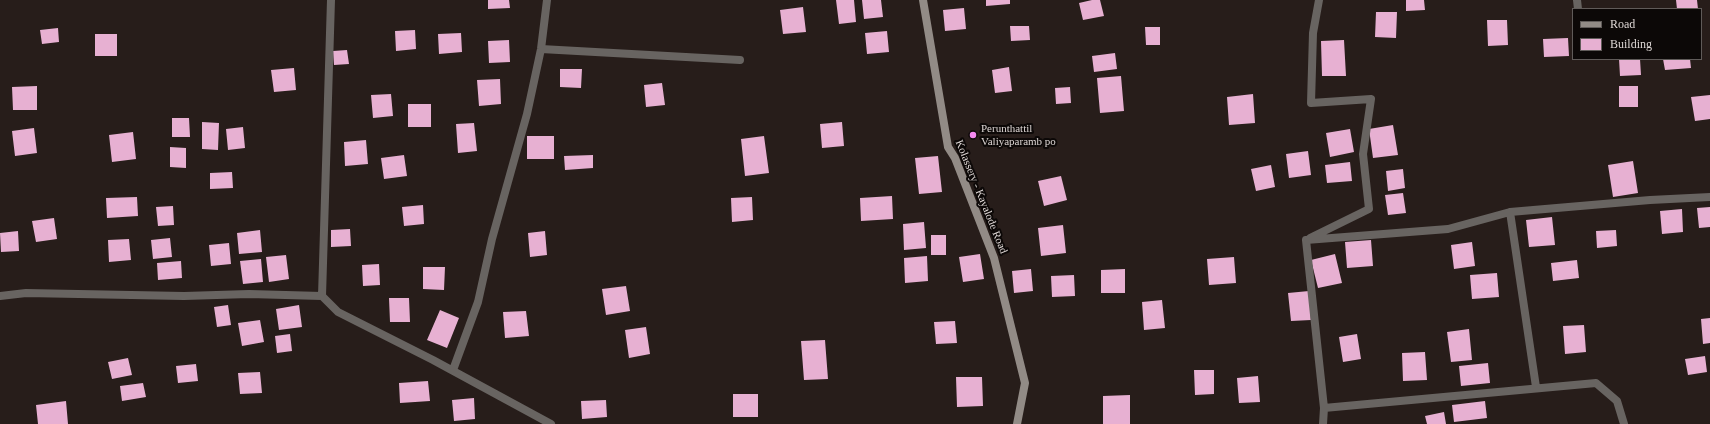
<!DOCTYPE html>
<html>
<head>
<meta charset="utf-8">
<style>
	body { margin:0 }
	#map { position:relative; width:1710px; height:424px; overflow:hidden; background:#271d1a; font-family:"Times New Roman",serif }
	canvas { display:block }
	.legend { position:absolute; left:1572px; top:8px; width:130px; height:52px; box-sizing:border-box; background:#0c0807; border:1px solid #605b59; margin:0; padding:5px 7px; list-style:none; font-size:12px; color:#ded7d5 }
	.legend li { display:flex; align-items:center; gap:8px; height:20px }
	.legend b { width:20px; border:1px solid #605b59 }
</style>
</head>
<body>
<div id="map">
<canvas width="1710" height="424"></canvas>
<ul class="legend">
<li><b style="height:5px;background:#928b86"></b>Road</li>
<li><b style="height:11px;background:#e7b0d2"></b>Building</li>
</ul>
</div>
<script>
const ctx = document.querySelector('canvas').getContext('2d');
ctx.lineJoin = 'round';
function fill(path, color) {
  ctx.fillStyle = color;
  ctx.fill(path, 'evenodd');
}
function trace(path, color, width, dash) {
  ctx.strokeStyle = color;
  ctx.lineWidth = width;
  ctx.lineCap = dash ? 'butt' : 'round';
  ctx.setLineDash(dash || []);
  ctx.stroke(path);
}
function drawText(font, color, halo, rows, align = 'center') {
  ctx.font = font + ' "Times New Roman",serif';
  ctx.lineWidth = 4;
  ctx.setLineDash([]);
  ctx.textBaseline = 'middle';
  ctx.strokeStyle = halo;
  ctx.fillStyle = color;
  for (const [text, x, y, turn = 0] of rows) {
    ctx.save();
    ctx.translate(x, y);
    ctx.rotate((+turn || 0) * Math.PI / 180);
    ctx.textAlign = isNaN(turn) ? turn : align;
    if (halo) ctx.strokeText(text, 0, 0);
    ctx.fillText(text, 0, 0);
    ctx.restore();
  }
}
fill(new Path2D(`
	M488,0h21l1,8 -22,1z
	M836,0h18l2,22 -17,2z
	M862,0h19l2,17 -19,2z
	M986,0h24v4l-24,2z
	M1092,0h8l4,16 -21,4 -4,-17z
	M1406,0h18l1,10 -19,1z
	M1676,0h21l1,9h-21z
	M803,7l3,25 -23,2 -3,-24z
	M964,8l2,21 -21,2 -2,-21z
	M1376,12h21l-1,26 -21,-1z
	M1487,20h20l1,25 -20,1z
	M1010,26h19l1,14 -19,1z
	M1145,27h15v18h-14z
	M58,28l1,14 -17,2 -2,-14z
	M415,30l1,19 -20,2 -1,-20z
	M887,31l2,21 -22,2 -2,-21z
	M461,33l1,19 -23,2 -1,-20z
	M95,34h22v22h-22z
	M1568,38l1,18 -25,1 -1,-18z
	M509,40l1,22 -21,1 -1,-22z
	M1344,40l2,36h-24l-1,-35z
	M347,50l2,14 -15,1 -1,-14z
	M1115,53l2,16 -23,3 -2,-16z
	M1619,59h21l1,16 -21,1z
	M1663,59h27l1,9 -26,2z
	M1009,67l3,24 -17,2 -3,-23z
	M294,68l2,22 -22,2 -3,-22z
	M560,69h22l-1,19 -21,-1z
	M1121,76l3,35 -24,2 -3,-35z
	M500,79l1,25 -22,2 -2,-26z
	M662,83l3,22 -19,2 -2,-22z
	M37,86v24h-24l-1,-23z
	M1619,86h19v21h-19z
	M1070,87l1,16 -15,1 -1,-16z
	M391,94l2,22 -20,2 -2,-23z
	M1253,94l2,29 -26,2 -2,-28z
	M1710,95v24l-15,2 -4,-24z
	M408,104h23v23h-23z
	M172,118h17l1,19h-18z
	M202,122l17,1 -1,27 -16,-1z
	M842,122l2,24 -22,2 -2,-24z
	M474,123l3,28 -19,2 -2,-29z
	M1393,125l5,30 -25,3 -4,-29z
	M243,127l2,21 -17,2 -2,-21z
	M34,128l3,25 -22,3 -3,-25z
	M1350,129l4,23 -24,5 -4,-24z
	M133,132l3,27 -24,3 -3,-27z
	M527,136h27v23h-27z
	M764,136l5,37 -24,3 -4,-37z
	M366,140l2,24 -23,2 -1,-24z
	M170,147l16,1v20l-16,-1z
	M1308,151l3,24 -22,3 -3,-24z
	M404,155l3,21 -23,3 -3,-21z
	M593,155v13l-28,2 -1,-14z
	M938,156l4,36 -23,2 -4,-36z
	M1633,161l5,32 -25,4 -5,-32z
	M1350,162l2,19 -25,2 -2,-18z
	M1271,165l4,22 -19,4 -5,-22z
	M1403,169l2,19 -17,3 -2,-20z
	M232,172l1,16 -23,1v-16z
	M1061,176l6,24 -23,6 -6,-25z
	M1403,193l3,20 -18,2 -3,-20z
	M892,196l1,23 -32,2 -1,-23z
	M137,197l1,19 -31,2 -1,-20z
	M752,197l1,23 -21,2 -1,-24z
	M423,205l1,19 -20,2 -2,-19z
	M173,206l1,19 -16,1 -2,-19z
	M1710,207v20l-11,1 -2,-20z
	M1682,209l1,23 -21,2 -2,-23z
	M1552,217l3,28 -26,2 -3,-27z
	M54,218l3,21 -21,3 -4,-21z
	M924,222l2,26 -22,2 -1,-26z
	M1063,225l3,28 -25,3 -3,-28z
	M350,229l1,17 -20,1v-17z
	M260,230l2,22 -23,2 -2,-21z
	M1616,230l1,16 -20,2 -1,-17z
	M18,231l1,20 -18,1 -1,-19z
	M545,231l2,24 -17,2 -2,-24z
	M931,235h15v20h-15z
	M170,238l2,19 -19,2 -2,-19z
	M129,239l2,21 -22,2 -1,-22z
	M1371,240l2,26 -26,2 -2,-26z
	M1472,242l3,24 -21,3 -3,-24z
	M229,243l2,21 -20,2 -2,-21z
	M980,254l4,25 -21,3 -4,-25z
	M1335,254l7,29 -24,5 -7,-28z
	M286,255l3,24 -20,3 -3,-25z
	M927,256l1,25 -23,2 -1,-25z
	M1234,257l2,26 -27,2 -2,-26z
	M261,259l2,23 -20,2 -3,-23z
	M1577,260l2,18 -26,3 -2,-18z
	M181,261l1,17 -24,2 -1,-17z
	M379,264l1,21 -17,1 -1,-21z
	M423,267h22l-1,23 -21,-1z
	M1031,269l2,22 -19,2 -2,-22z
	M1125,269v24h-24v-23z
	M1497,273l2,24 -27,2 -2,-24z
	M1074,275l1,21 -23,1 -1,-21z
	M626,286l4,25 -24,4 -4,-26z
	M1309,291l2,29 -20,1 -3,-28z
	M389,298h20l1,24h-20z
	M1162,300l3,28 -21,2 -2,-28z
	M228,305l3,20 -14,2 -3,-20z
	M299,305l3,22 -23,3 -3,-21z
	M440,310l19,8 -12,30 -20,-8z
	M526,311l3,25 -24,2 -2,-26z
	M1710,318v25l-7,1 -2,-25z
	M260,320l4,22 -22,4 -4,-23z
	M955,321l2,22 -21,1 -2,-22z
	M1584,325l2,27 -21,2 -2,-28z
	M646,327l4,27 -21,4 -4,-28z
	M1469,329l3,31 -21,2 -4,-30z
	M290,334l2,17 -15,2 -2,-17z
	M1357,334l4,25 -18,3 -4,-25z
	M825,340l3,39 -24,1 -3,-39z
	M1425,352l2,28 -24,1 -1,-28z
	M1705,356l2,16 -19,3 -3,-16z
	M128,358l4,17 -20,4 -4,-17z
	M1488,363l2,20 -29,3 -2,-20z
	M196,364l2,17 -20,2 -2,-17z
	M1194,370h20v24l-19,1z
	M260,372l2,21 -22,1 -2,-21z
	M1258,376l2,26 -21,1 -2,-25z
	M956,377h26l1,29 -26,1z
	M428,381l2,20 -30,2 -1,-20z
	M143,383l3,14 -24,4 -2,-15z
	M733,394h25v23h-25z
	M1130,395v29h-27v-28z
	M474,398l1,21 -21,2 -2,-21z
	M606,400l1,17 -25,2 -1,-18z
	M66,401l2,23h-30l-2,-19z
	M1485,401l2,17 -33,4 -2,-17z
	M1444,412l2,12h-19l-2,-8z`), '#e7b0d2');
trace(new Path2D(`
	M1577,0l1,9
	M541,49l199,11
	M1510,212l26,175
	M1310,238l59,-29 -6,-55 8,-55 -60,4 2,-70 6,-33
	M0,296l26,-3 158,3 65,-2 73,2 16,16 95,48 118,64
	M322,296l9,-296
	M453,370l25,-68 14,-63 35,-125 14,-65 6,-49
	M1324,408l272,-25 21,18 7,23
	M1323,424l1,-16 -18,-168 142,-11 62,-17 140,-12 60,-3`), '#686461', 8);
trace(new Path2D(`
	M923,0l25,147 7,11 39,100 31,125 -8,41`), '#928b86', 8);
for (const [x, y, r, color] of [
	[973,135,4,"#f489f0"]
]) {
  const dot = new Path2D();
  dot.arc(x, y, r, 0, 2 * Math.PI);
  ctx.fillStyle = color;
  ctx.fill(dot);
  trace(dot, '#0c0807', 1.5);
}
drawText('11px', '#ded7d5', '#0c0807', [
	["Perunthattil",981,129],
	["Valiyaparamb po",981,142]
], 'left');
drawText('11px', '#ded7d5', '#0c0807', [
	["Kolassery - Kayalode Road",981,197,68]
]);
</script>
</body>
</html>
